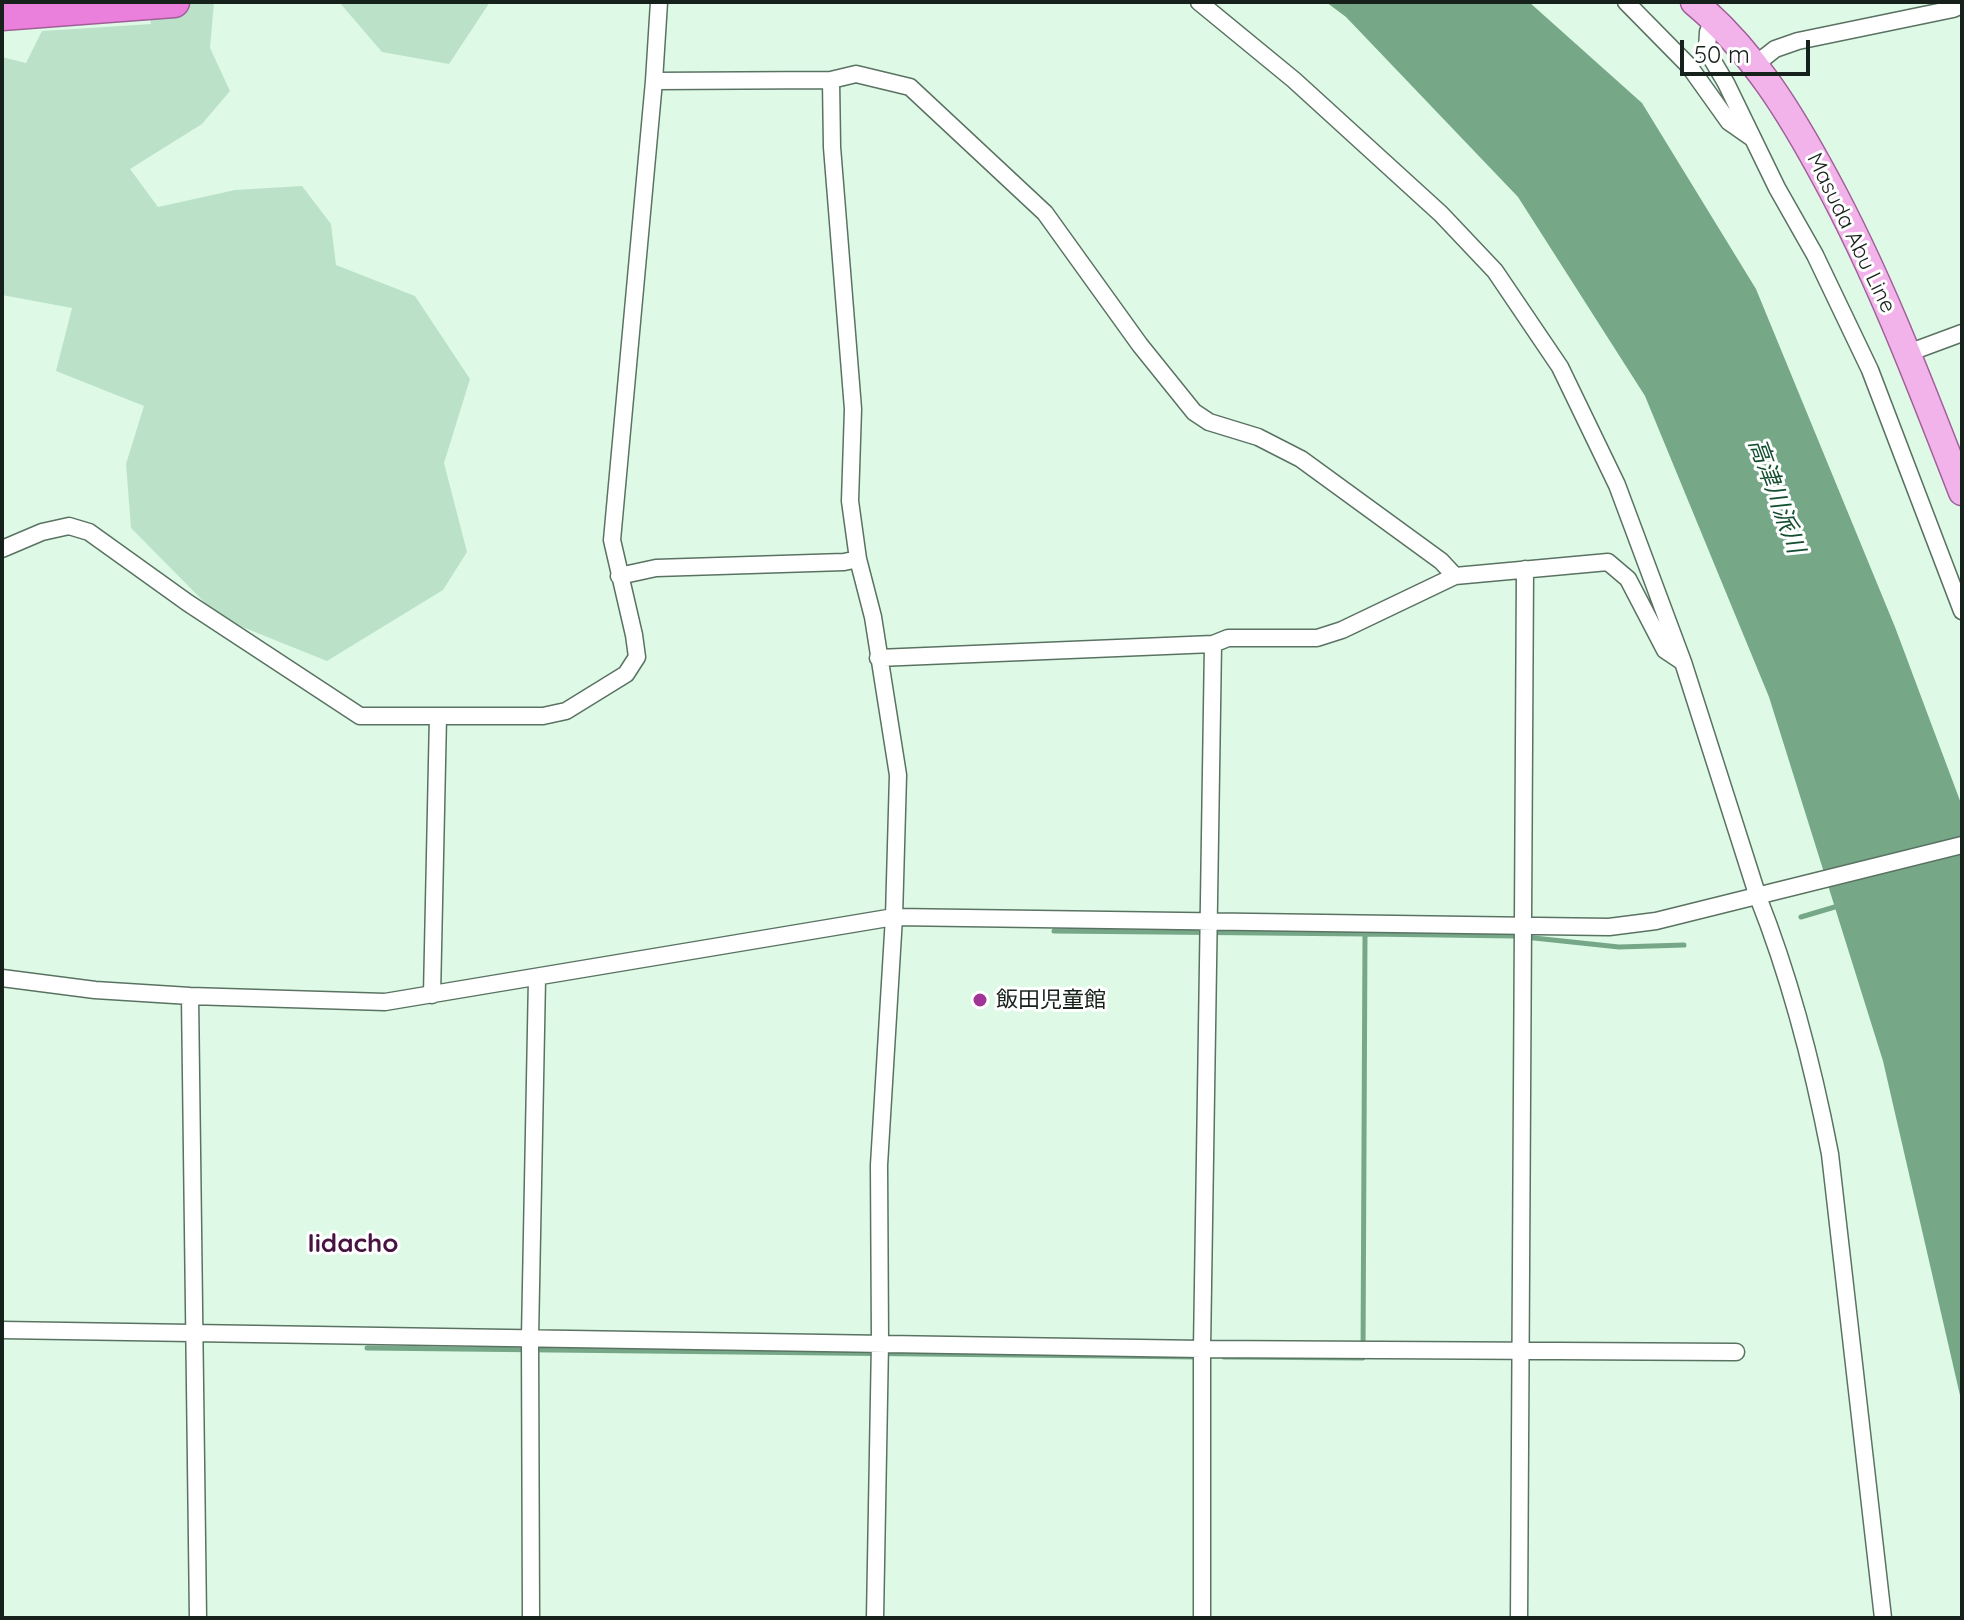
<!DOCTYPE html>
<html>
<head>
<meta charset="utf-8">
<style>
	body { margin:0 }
	#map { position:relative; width:1964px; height:1620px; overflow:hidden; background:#defae7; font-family:Quicksand,sans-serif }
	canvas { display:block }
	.frame { position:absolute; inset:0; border:4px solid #17211b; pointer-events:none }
	.scale { position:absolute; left:1680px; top:40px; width:130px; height:36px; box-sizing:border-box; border:4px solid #17211b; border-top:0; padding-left:10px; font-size:24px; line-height:28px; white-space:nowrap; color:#17211b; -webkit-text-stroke:6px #fff; paint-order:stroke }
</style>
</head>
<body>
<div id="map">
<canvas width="1964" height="1620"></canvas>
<div class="frame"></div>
<div class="scale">50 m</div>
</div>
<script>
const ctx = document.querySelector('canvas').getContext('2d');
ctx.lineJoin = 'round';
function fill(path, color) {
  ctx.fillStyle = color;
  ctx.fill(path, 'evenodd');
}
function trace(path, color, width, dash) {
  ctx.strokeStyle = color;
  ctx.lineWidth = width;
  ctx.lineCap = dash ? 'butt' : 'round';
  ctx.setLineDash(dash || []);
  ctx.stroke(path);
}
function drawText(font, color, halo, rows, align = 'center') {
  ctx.font = font + ' Quicksand,"Noto Sans JP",sans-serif';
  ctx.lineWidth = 6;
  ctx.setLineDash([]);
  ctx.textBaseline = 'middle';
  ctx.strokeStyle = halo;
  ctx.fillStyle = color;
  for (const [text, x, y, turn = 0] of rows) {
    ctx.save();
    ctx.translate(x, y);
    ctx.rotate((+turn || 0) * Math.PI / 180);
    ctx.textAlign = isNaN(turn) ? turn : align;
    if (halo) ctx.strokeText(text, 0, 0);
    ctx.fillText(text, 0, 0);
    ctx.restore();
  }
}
fill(new Path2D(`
	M148,2h66l-4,46 20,43 -28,33 -72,45 28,38 77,-17 67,-4 29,38 5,41 79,31 55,83 -26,84 23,89 -24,38 -116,71 -107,-43 -89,-90 -5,-64 18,-58 -88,-35 16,-63 -70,-13v-238l24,6 16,-32 109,-7z
	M339,2h151l-41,62 -67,-12z`), '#bbe2c8');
fill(new Path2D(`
	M1326,2h203l113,101 114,186 139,338 67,179v598l-79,-343 -114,-364 -124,-301 -127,-199 -172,-180z`), '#76a888');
trace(new Path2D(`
	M1801,917l37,-11
	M1054,931l311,3
	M367,1348l831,9
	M1224,1357l139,1 2,-424 150,2 104,11 65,-2`), '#76a888', 5);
const street = new Path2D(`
	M659,2l-5,79 177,-1 25,-6 54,13 135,126 95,132 54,67 15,10 49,15 43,22 140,102 14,15
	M1199,2l95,78 147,134 54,57 65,96 57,118 66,177 75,235c33,83 55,169 72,257l53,464
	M1626,2l63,64 40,56 23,16
	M1713,19l-5,13 -1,19 19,32 51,105 38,67 55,115 92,241
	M1756,64l19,-15 23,-8 155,-32 9,-4
	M831,80l1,67 21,262 -3,92 8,58 15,58 25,158 -4,142 -15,248 1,177 -5,276
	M1908,353l54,-20
	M2,549l40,-17 27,-6 20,6 99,71 172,113h183l23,-5 60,-37 11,-17 -3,-22 -22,-95 42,-459
	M619,576l37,-8 188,-6 14,-3
	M878,658l335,-14 15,-6h89l25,-8 113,-54 153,-14 20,17 37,71 18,12
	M2,978l93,12 95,6 195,6 509,-85 715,10 47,-6 306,-76
	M432,995l6,-279
	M190,996l8,622
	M2,1330l1200,19 534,3
	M531,1618l-1,-281 7,-359
	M1202,1618v-269l11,-705
	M1519,1618l6,-1049`);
const primary = new Path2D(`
	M1694,2c59,49 97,112 133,179 54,100 94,206 135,311`);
const highway = new Path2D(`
	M2,15l172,-13`);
trace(street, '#5a7262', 19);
trace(primary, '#a05f98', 29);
trace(highway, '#a05f98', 33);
trace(street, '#fff', 16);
trace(primary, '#f2b3ea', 26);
trace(highway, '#ea80dc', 30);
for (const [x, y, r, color] of [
	[980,1000,8,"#a13596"]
]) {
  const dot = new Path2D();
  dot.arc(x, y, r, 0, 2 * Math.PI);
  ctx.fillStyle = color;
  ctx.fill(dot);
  trace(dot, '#fff', 3);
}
drawText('22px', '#17211b', '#fff', [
	["Masuda Abu Line",1851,233,64]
]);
drawText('22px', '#17211b', '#fff', [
	["飯田児童館",996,1000]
], 'left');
drawText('italic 24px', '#134f30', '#fff', [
	["高津川派川",1776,496,70]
]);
drawText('bold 26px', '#471341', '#fff', [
	["Iidacho",353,1244]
]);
</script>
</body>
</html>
